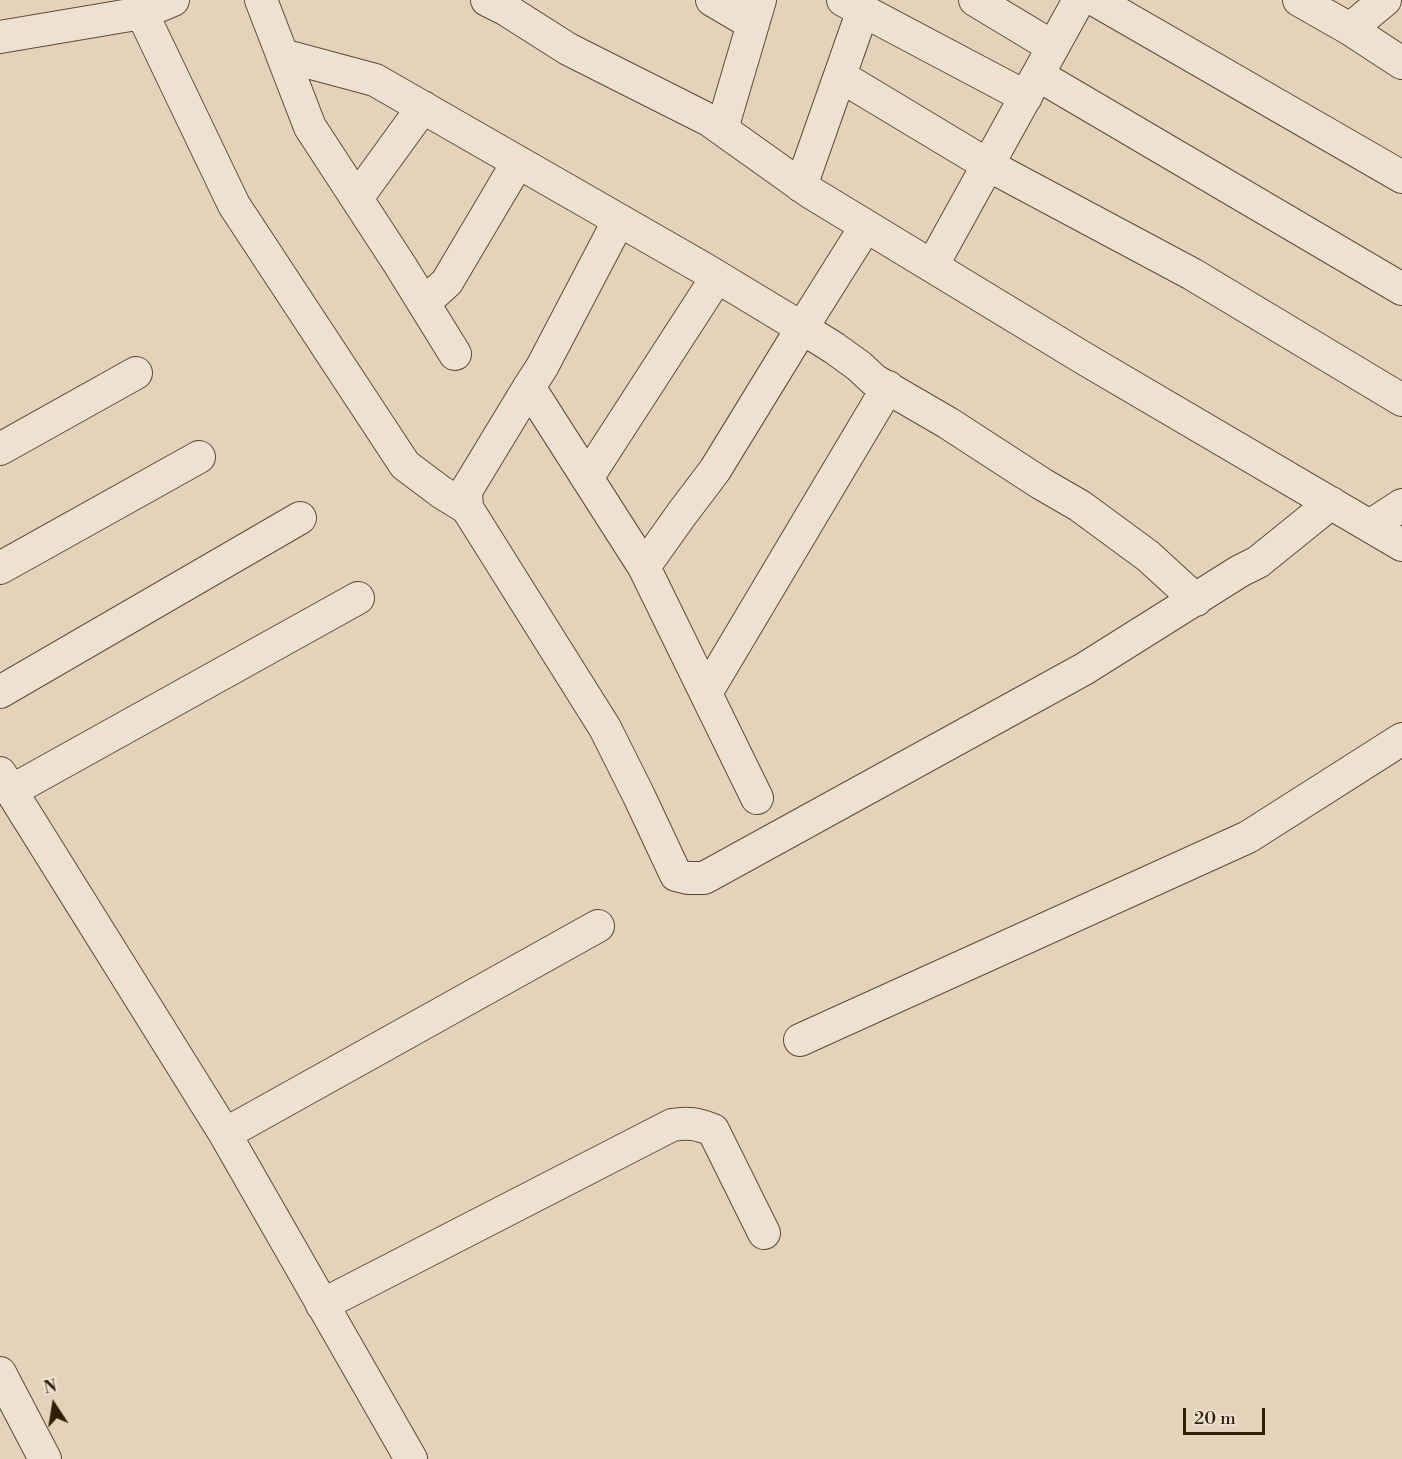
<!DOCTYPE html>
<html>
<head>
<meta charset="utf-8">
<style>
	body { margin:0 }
	#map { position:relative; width:1402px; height:1459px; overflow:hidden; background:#e4d3ba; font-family:"Libre Bodoni",serif }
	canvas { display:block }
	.north { position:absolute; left:24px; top:1375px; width:60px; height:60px; -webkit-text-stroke:4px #ede2d2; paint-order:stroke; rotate:348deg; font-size:16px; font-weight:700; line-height:24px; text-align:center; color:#311e08 }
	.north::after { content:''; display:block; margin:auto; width:21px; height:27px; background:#311e08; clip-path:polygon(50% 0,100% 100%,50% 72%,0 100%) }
	.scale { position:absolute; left:1183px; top:1408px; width:82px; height:27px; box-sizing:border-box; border:3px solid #311e08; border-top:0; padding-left:8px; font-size:18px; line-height:21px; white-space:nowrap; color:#311e08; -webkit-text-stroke:4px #ede2d2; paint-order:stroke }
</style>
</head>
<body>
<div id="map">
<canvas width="1402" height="1459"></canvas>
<div class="north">N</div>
<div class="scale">20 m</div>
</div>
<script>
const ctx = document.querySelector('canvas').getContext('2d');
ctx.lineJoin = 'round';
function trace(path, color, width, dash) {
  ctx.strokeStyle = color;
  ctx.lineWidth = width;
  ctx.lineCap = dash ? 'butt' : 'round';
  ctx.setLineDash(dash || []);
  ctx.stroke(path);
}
const minor = new Path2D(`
	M261,0l49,127 90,138 55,89
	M487,0l18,9 63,40 141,71 101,72 275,167 317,186
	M712,0l41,24
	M843,0l183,97
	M975,0l78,47
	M1095,0l307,177
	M1299,0l51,29 35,-29
	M142,13l92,192 171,260 36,27 26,16
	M1350,29l52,34
	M0,37l142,-24 31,-13
	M282,55l93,25 331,190 96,58 64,-102
	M1038,75l364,214
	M840,76l148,89 204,109 210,126
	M722,129l38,-129
	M801,186l62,-176
	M357,198l66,-91
	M619,220l-77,147 -13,20 -63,104 1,17 138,220 34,68 37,79 12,3h16l380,-209 156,-98 18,-9 73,-59
	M932,266l147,-266
	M424,303l23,-21 71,-120
	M529,387l115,180 113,231
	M0,449l136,-76
	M587,478l130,-201
	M1370,526l32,-21
	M644,567l37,-52 34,-45 87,-142 32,20 25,18 15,14 74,43 94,61 38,22 68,50 48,44
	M0,568l199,-111
	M0,692l300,-174
	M706,693l182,-306
	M0,773l225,361 186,325
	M11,791l347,-193
	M800,1040l448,-203 154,-98
	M225,1134l373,-208
	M322,1305l350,-180c16,-3 26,-1 41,5l51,103
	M0,1373l45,86`);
trace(minor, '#5e4b34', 34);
trace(minor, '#ede2d2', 32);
</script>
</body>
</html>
